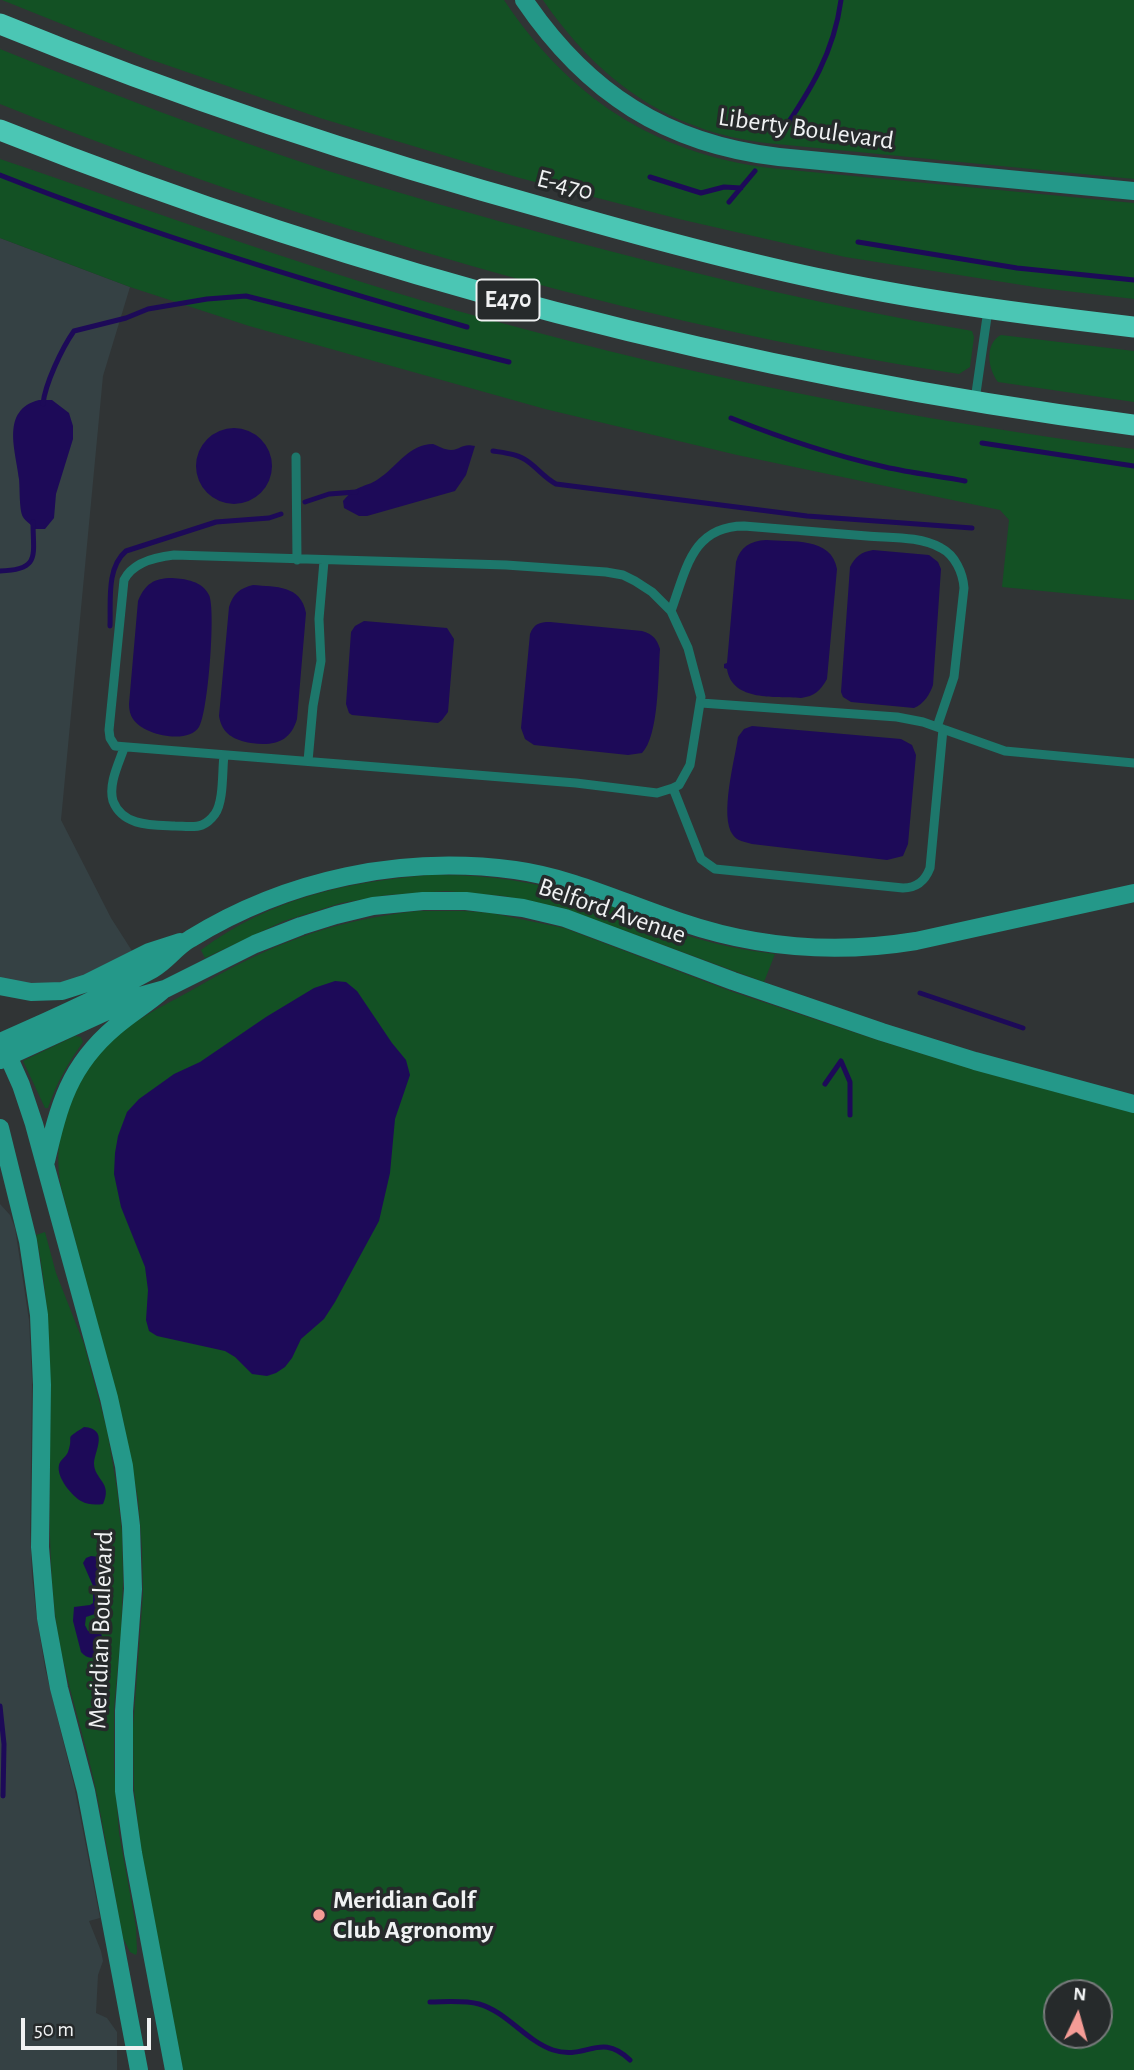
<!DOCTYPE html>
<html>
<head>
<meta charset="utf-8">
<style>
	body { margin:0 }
	#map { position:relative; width:1134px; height:2070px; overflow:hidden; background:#303435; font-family:"Alegreya Sans",sans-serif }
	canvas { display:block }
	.north { position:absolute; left:1043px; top:1979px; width:70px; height:70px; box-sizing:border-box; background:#262a2b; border:2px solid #777a7b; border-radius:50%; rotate:5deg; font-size:19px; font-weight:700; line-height:28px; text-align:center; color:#f0f2f3 }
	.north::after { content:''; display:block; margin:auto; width:24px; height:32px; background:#f59c96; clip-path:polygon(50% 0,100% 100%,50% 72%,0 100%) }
	.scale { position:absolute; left:21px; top:2018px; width:130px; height:32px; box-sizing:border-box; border:4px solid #f0f2f3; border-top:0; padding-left:9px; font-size:21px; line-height:24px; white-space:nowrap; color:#f0f2f3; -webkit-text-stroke:5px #262a2b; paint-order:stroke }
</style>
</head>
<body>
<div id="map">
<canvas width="1134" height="2070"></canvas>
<div class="north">N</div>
<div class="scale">50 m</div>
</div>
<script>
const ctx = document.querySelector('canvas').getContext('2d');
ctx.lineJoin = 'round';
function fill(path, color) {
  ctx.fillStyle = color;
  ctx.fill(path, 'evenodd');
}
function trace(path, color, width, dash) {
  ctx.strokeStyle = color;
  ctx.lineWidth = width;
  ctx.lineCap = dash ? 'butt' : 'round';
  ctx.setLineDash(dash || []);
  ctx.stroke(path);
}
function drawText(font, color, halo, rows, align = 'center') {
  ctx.font = font + ' "Alegreya Sans",sans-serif';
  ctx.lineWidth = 7;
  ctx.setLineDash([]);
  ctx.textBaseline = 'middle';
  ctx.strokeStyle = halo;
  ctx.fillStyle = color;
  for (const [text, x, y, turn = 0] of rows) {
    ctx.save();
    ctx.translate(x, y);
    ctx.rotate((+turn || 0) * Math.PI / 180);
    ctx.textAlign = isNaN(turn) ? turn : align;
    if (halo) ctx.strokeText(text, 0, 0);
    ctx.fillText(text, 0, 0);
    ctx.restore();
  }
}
fill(new Path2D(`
	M0,238l130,49 -27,89 -42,444 50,98 23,36 -68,29 -27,2 -39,-7z
	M0,1204l10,11 5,13 14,92 3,62 -2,149 2,45 4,36 9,56 29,117 26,133 -11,3 12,30 2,10 -5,14 -2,38 11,5 10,14v38h-117z`), '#354144');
fill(new Path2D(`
	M2,0h502c65,97 149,153 266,168l364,35v96l-93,-11 -196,-31 -166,-38 -163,-42 -196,-59 -171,-59z
	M543,0h591v179l-368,-36c-98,-12 -168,-63 -223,-143z
	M0,49c106,43 213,84 322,120 79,25 158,47 238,69 135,36 269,69 407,92l5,1 2,6 -4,30 -11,7c-328,-51 -651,-147 -959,-270z
	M0,159c162,55 322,115 487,160 212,59 429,101 647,130v151l-132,-13 7,-67 -9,-10 -263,-55 -192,-46 -296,-83 -119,-39 -130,-49z
	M1001,335l133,16v51l-136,-20c-10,-13 -14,-38 3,-47z
	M429,875c54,-1 106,6 158,23 30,9 59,23 89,34 32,11 66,18 99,22l-11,28 -201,-74 -59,-12 -58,-5 -59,4 -46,8 -57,18 -79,37 -4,-8c68,-51 145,-68 228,-75z
	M418,911h46l27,2 73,15 169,64 144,48 98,30 159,43v957h-951l-42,-220 -7,-61 -1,-60 10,-135 -1,-46 -4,-49 -15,-79 -62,-233c-7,-40 0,-68 18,-103 7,-14 16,-29 28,-40 24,-23 56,-38 85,-54 78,-45 135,-69 226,-79zM1057,1993h42v42h-42z
	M75,1036l6,1 2,5c-15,21 -27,42 -35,66h-3l-22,-47z
	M45,1232l11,41 28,71 23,86 10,59 5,44 1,47 -2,53 -7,75v59l5,66 17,94 1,25 -1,3 -6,-3 -7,-14c-10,-52 -18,-105 -29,-157 -13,-59 -34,-115 -40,-176 -12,-125 8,-246 -18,-370z`), '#135124');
fill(new Path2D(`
	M39,400h13l17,13 4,13v13l-17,55 -2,24 -9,11h-10c-3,-4 -10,-8 -12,-12 -4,-7 -3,-29 -4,-38 -3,-28 -19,-69 20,-79z
	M196 466a38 38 0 1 1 76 0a38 38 0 1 1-76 0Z
	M433,444c5,2 12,6 18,6 11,-1 11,-7 24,-4l-9,29 -11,16 -88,25h-8l-15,-8 -1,-7c16,-19 23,-12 38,-24 17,-12 29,-33 52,-33z
	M766,540c25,2 66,-3 71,29l-10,110c-7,12 -12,17 -26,19 -25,-2 -69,4 -74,-29l-3,-1v-4l3,-1 9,-101c4,-15 14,-21 30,-22z
	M873,550l56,5 9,7 3,7 -8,116c-3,9 -9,19 -19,23l-63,-6 -8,-5 -2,-5 9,-125c5,-10 11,-15 23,-17z
	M172,578c14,1 30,3 37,17 7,14 -1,119 -10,132 -11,18 -56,8 -66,-8 -3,-4 -4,-10 -4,-15l9,-103c7,-17 16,-23 34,-23z
	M253,585c23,2 48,0 53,28l-9,106c-7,24 -24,27 -46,24 -17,-3 -29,-9 -32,-27l10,-109c4,-13 11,-19 24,-22z
	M364,621l83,7 7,11 -6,73 -6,8 -4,3 -86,-8 -3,-2 -3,-9 5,-72 4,-6z
	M550,622l92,9c11,3 15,8 18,18 -2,26 -1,87 -18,104l-14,2 -94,-10 -9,-6 -4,-11 9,-94c4,-10 9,-12 20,-12z
	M752,726l149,13 11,6 4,10 -8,89 -5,12 -16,4 -135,-16c-7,-2 -15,-3 -19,-9 -14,-18 2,-76 5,-98l6,-8z
	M335,981l11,1 11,9 35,52 14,17 4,15 -15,44 -5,54 -11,48 -44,81 -11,17 -23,20 -9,19 -7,9 -9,6 -9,3 -15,-2 -17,-17 -10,-6 -68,-15 -8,-5 -3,-11 2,-30 -3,-23 -24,-60 -7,-33 1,-21 3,-17 9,-24 12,-13 35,-25 26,-12 66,-45 48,-29z
	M84,1427c25,2 11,23 10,36 0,17 19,19 9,41 -7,1 -15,1 -22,-3 -9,-5 -25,-24 -22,-36 1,-5 7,-8 9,-13 7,-19 -6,-11 16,-25z
	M91,1556l8,1c2,6 -1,51 -4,57l-9,3 -1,8 3,6 13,3 3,6 -5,15c-7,4 -12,4 -18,-3l-8,-31 1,-14 16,-2 3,-2v-17l-10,-23 3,-5z`), '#1d0a58');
trace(new Path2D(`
	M780,135c30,-44 54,-82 61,-135
	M0,175c152,60 310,107 467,152
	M650,177l51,16 23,-6 17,1
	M729,202l26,-31
	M858,242l159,26 117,12
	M43,404c2,-20 19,-56 31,-73l52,-13 22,-9 59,-10 39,-3 263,66
	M731,418c50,20 101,37 154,49 26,6 54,9 80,14
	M982,443l152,23
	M493,451c13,2 26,3 37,12 9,7 15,15 26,21l251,32 165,12
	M305,502l24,-8 27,-2
	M0,571c41,-1 33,-16 33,-49
	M110,626c1,-24 -4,-58 16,-75l90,-29 53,-4 12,-4
	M920,993l103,35
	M825,1084l16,-23 9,21v33
	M0,1706l4,38 -1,52
	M430,2002c15,0 33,-2 49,2 28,8 47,37 74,46 33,11 47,-19 77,10`), '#1d0a58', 5);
trace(new Path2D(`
	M975,400l13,-90
	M296,457l1,103
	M174,555l332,10 100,7 17,3 12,6 17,11 19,19 17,37 13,49 -11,68 -11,20 -6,3 -16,5 -81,-10 -461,-37 -5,-8 -1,-8 15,-150c9,-18 31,-23 50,-25z
	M671,611c15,-41 21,-85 73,-85 41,3 82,7 123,10 24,2 53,0 74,12 14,7 22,25 23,40l-10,89 -17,50
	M701,703l196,14 26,5 82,29 129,12
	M124,748c-5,15 -16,36 -11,53 10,26 40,24 62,25 8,0 20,2 27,-1 5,-2 10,-7 13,-11 9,-13 7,-43 9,-59
	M308,761l5,-55 8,-45 -2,-42 5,-58
	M673,788l28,71 14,10 188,19c14,0 22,-7 27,-20l13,-139`), '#1d776b', 9);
trace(new Path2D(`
	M524,0c63,93 142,144 255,157l355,34
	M0,986l31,6 31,-1 25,-8 62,-31 31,-10
	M0,1042c51,-22 104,-46 153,-73 14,-8 23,-22 37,-30 97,-60 212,-84 325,-69 58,8 111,34 166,52 76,26 156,32 235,19l218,-48
	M4,1047l17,38 13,39 75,274 15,68 7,60 2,63 -9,122v80l9,62 41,217
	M0,1060l140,-64 25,-7 90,-45 46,-18 35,-11 37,-9 50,-5h43l57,7 42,10 168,63 149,51 93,29 159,43
	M0,1128l28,113 11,74 3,70 -2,162 6,71 13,70 27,103 53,279
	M46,1161c13,-56 23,-95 69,-134 15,-13 32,-23 47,-36`), '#249889', 18);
trace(new Path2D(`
	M0,24c181,74 366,135 555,187 91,26 182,51 275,70 100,21 202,34 304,46
	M0,130c364,145 745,244 1134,295`), '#4bc6b4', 21);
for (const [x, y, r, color] of [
	[319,1915,7,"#f59c96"]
]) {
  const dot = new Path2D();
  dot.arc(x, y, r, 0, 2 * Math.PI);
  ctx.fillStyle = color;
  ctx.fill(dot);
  trace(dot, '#262a2b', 2.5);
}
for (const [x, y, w] of [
	[508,300,63]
]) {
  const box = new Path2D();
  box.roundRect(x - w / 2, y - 20.5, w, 41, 5);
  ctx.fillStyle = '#262a2b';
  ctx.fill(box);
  trace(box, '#f0f2f3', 2);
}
drawText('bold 24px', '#f0f2f3', null, [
	["E470",508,300]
]);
drawText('26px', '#f0f2f3', '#262a2b', [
	["Liberty Boulevard",806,129,8],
	["E-470",565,185,15],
	["Belford Avenue",612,911,19],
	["Meridian Boulevard",101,1630,-88]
]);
drawText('bold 26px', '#f0f2f3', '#262a2b', [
	["Meridian Golf",333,1900],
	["Club Agronomy",333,1930]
], 'left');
</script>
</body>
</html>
